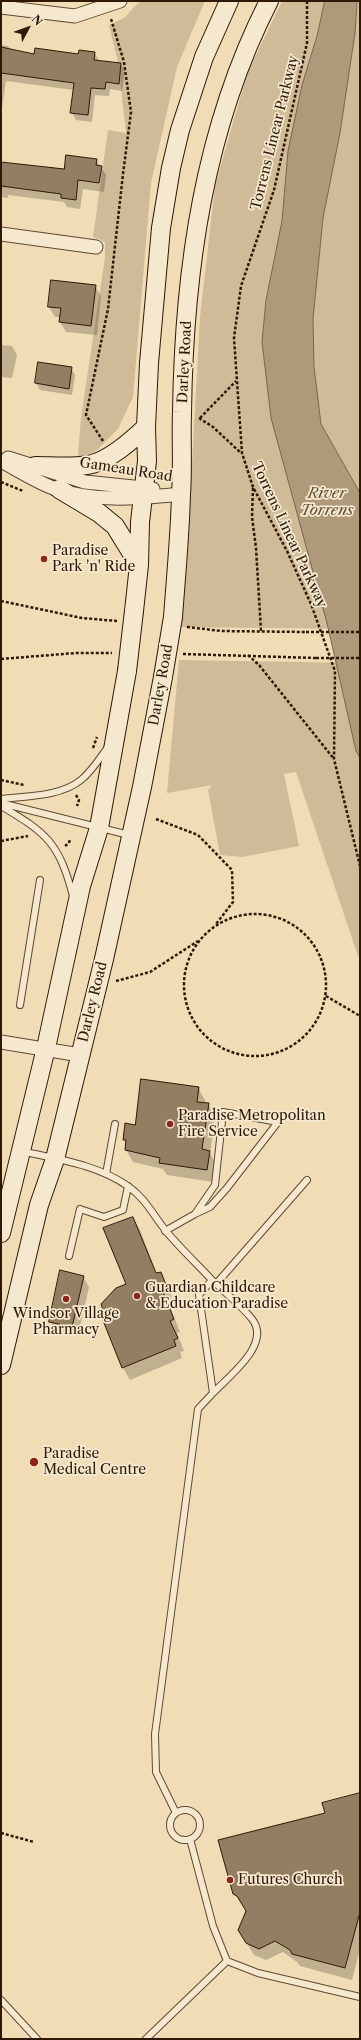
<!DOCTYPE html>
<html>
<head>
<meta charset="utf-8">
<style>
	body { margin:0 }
	#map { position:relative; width:361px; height:2040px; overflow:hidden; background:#f0dcb5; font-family:"Libre Caslon Text",serif }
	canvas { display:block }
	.frame { position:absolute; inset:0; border:2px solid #2f1808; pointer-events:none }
	.north { position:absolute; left:8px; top:8px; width:40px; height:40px; -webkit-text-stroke:3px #f5e8cf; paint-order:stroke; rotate:49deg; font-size:11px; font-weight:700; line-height:16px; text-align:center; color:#2f1808 }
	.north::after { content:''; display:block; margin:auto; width:14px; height:18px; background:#2f1808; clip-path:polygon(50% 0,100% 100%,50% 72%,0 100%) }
</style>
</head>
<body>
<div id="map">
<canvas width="361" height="2040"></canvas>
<div class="frame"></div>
<div class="north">N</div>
</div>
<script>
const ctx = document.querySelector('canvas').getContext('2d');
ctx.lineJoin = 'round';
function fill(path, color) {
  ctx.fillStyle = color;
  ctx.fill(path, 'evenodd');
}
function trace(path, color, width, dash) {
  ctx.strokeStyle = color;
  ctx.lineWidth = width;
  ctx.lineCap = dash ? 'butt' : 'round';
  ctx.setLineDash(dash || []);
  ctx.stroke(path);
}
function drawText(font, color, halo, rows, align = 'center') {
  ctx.font = font + ' "Libre Caslon Text",serif';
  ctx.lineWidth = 3.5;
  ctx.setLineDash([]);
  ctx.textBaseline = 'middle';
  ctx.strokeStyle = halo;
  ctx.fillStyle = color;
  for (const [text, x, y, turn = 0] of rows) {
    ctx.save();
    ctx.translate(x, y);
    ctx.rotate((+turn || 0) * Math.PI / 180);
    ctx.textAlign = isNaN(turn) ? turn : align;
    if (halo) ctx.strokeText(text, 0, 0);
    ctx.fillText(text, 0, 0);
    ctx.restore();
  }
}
fill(new Path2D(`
	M140,1h65l-28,66 -26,116 -18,214 -15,32 -21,21 -9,5 -10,1 3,-38 24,-161v-15l-12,-5 15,-107 18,3 -8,-71 -9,-37 15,-7z
	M282,1h78v628l-181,-2 13,-163 8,-147 15,-131 32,-112z
	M179,660l181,3v299l-64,-190 -12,2 15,72 -57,11 -22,-2 -12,-65 4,-5 -45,8z`), '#cfbb98');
const water = new Path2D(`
	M325,1h32l-2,32 -15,100 -17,85 -10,101 1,48 7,57 39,69v265l-4,-7 -29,-128 -56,-205 -9,-76 4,-42 16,-79 6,-70 14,-66 15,-49z`);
fill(water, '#ae997a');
trace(water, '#7b654c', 1);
fill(new Path2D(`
	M1,45l7,1 3,4 23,6h45l16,-3 4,8 22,3 4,8 -3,19 -12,-2 -1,7 -14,-1 -3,27 -16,-2 -4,-7 2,-23 -68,-9 -4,27h-1z
	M96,160l10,15 -2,17 -21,-3 -3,20 -13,-2 -3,-5 -56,-7v3l-7,-1v-35l64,8z
	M95,286l6,10 -4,39 -31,-3 -6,-10 1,-5h-6l-6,-10z
	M1,345l11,1 5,9 -5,23 -11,-1z
	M71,368l4,7 -3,20 -32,-5 -4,-7z
	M198,1088l7,12v4h3l7,12 -5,37 6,11 -3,18 -46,-7 -4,-6 -30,-7 -7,-12v-6l-2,-4 11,-14z
	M133,1218l7,12 17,44 3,-1 12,24 -5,2 13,33 -3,1 7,18 -4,1 2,6 -52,22 -7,-12 -20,-49 4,-2 20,-32z
	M83,1277l6,10 -11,49 -22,-5 -6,-10z
	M360,1794v156l-8,30 -52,-14 -3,-4 -14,-10 -17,8 -12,-5 -8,-13 1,-31 -13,-18 92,-79z`), '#0003');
const building = new Path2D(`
	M1,47l33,7 1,-6 43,6 1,-4 16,2 -1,8 27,3 -2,21 -13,-2 -1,7 -14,-1 -3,27 -18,-2 4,-30 -73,-10z
	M66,155l31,4 -1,6 6,1 -3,17 -21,-3 -2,20 -15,-2v-4l-60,-8v-24l63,7z
	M51,280l45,5 -5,41 -32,-4 2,-14 -13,-1z
	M38,362l34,5 -3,22 -34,-6z
	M141,1079l58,8 -2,15 12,1 -7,46 8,2 -3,19 -48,-7 1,-5 -35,-8 1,-10h-3l2,-17 10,2z
	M133,1217l23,56 5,-1 5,13 -5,2 13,32 -4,2 8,17 -4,2 2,6 -54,22 -20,-50 3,-2 -4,-12 15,-16 10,-4 -23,-56z
	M60,1270l24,6 -12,51 -23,-5z
	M360,1793v119l-15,56 -53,-14 -2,-4 -15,-9 -16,8 -13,-6 -8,-13 8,-19 -9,-15 -4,-2 -15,-54 107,-27 -3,-10z`);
fill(building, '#937e62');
trace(building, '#2f1808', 1);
const lane = new Path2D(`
	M1,799c25,-3 59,-2 80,-19 11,-9 19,-22 27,-33
	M1,803l128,32
	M1,806c46,27 58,37 72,90
	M20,1005l20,-125
	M21,1151c36,8 78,14 108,36 17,12 24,28 37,44 14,17 31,33 46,49l-13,15 14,98 -15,16 -43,325 1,38 20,41
	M106,1174l9,-50
	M165,1231l30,-17 20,-29 8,-73 55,10 -51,66 -17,19 -15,7
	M69,1256l11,-47 24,8 19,-7 5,-24
	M212,1280c13,13 29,25 40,39 20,25 -23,57 -39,74
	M216,1284l91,-104
	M170 1825a15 15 0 1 1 30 0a15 15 0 1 1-30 0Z
	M190,1839l23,87 14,35 31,12 102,24
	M1,2000l36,39
	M146,2039l81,-78`);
const street = new Path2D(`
	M1,7l74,9 45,-15
	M1,234l95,13
	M8,458l77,24 68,7
	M1,461c17,9 34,20 52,27 40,15 87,10 128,6
	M1,1042l79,13`);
const secondary = new Path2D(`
	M35,466c17,0 36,2 53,-1 21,-4 43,-24 58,-38
	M59,489l40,24 16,13 24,39
	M134,611l5,-46 1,-43 7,-61 -1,-34 3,-64 12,-135 10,-60 9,-38 24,-73 25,-56
	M173,617c3,-41 7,-82 8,-123 2,-27 0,-55 1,-82 2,-142 22,-284 87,-411
	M1,1233l45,-185 35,-162 18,-58 28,-157
	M1,1365l38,-160 16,-46 49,-200 38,-172 21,-110`);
trace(lane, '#5f4933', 8);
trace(street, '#5f4933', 15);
trace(secondary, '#2f1808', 20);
trace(new Path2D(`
	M307,1v42l-33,147 -33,96 -7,52 8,115 11,34 34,64 24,53 24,67 -1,88 26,107
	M199,418l14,9 28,26
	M200,418l36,-37
	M103,441l-17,-26 22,-106 15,-135 8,-62 -7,-50 -13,-43
	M1,482l22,9
	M253,488l-1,29 4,31 5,83
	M1,601l81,17 35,3
	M187,627l34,4 85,1
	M183,654l133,4
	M248,655l11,10 75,94
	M1,659l75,-6h36
	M93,748l4,-11
	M1,780l23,5
	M76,795l3,5 -2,6
	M156,819l42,16 34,35 1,32 -17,22
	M1,841l27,-5
	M65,846l4,-3 1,-4
	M184 985a71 71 0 1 1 142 0a71 71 0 1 1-142 0Z
	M116,981l34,-9 48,-31
	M326,996l34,20
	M1,1833l33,9`), '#2f1808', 2.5, [3, 2]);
trace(lane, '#f5e8cf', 6);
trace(street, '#f5e8cf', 13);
trace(secondary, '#f5e8cf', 18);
const secondaryBridge = new Path2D(`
	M127,671l7,-60
	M163,677l10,-60`);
trace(secondaryBridge, '#2f1808', 20, []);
trace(new Path2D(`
	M306,632h54
	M316,658h44`), '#2f1808', 2.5, [3, 2]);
trace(secondaryBridge, '#f5e8cf', 18);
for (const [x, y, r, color] of [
	[44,559,4,"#8f2418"],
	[170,1124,4,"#8f2418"],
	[137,1296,4,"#8f2418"],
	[66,1299,4,"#8f2418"],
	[34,1462,5,"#8f2418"],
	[230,1880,4,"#8f2418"]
]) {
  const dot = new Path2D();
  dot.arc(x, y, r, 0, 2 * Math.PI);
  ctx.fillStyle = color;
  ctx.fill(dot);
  trace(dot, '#f5e8cf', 1.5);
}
drawText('14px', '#2f1808', '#f5e8cf', [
	["Torrens Linear Parkway",275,133,-76],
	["Darley Road",185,362,-87],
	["Gameau Road",126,470,9],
	["Torrens Linear Parkway",289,535,65],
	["Darley Road",161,685,-80],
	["Darley Road",93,1002,-76]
]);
drawText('14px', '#2f1808', '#f5e8cf', [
	["Paradise",52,551],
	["Park 'n' Ride",52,567],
	["Paradise Metropolitan",178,1116],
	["Fire Service",178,1132],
	["Guardian Childcare",145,1288],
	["& Education Paradise",145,1304],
	["Windsor Village",66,1314,"center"],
	["Pharmacy",66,1330,"center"],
	["Paradise",43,1454],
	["Medical Centre",43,1470],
	["Futures Church",238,1880]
], 'left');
drawText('italic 15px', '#624c36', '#f5e8cf', [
	["River",327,494],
	["Torrens",327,511]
]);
</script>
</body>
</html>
